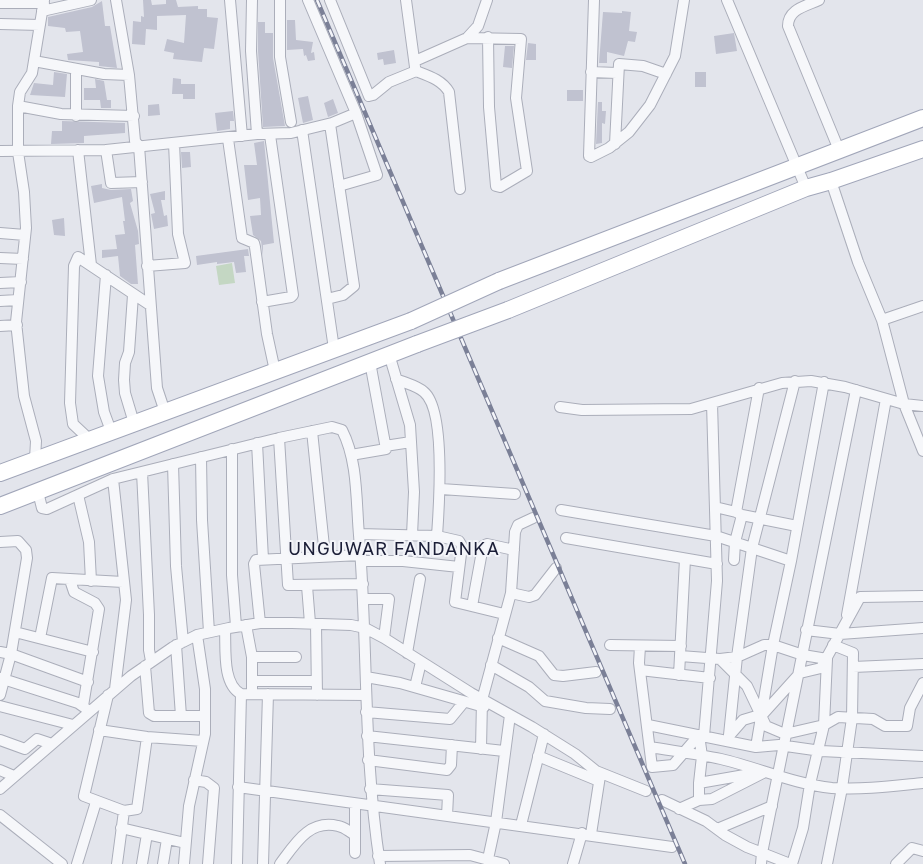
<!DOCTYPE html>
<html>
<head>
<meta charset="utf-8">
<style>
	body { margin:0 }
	canvas { display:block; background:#e3e5ec }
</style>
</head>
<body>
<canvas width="923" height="864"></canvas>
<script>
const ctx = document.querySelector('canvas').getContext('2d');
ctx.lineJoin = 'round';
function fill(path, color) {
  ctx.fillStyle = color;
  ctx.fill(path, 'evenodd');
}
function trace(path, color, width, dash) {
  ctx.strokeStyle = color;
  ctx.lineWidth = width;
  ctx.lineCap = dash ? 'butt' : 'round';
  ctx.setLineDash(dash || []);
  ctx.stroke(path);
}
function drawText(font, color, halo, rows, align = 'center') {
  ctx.font = font + ' "Golos Text",sans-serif';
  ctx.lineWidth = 4;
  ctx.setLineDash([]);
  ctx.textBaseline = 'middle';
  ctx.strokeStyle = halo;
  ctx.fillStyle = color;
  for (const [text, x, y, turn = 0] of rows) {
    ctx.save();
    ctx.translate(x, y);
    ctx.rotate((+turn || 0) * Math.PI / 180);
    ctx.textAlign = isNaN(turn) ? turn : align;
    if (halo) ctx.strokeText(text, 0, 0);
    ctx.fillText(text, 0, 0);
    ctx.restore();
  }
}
fill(new Path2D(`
	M232,263l3,20 -16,2 -3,-19z`), '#c4d7c3');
fill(new Path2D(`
	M143,0h8l1,5 14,-1v-4h10l2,7 20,-1v3h9v8l11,1 -4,31 -10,-1 -2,14 -29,-3 1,-6 -10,-2 3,-12 17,4 2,-28 -29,1v14l-11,-1 -1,16 -13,-1 1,-23 8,1v-6l3,1z
	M102,1l3,25h5l7,42 -18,-2v-4l-31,-2 -1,-6 16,-2 -3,-21 -14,1 -1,-4 -17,-2v-9l44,-10z
	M622,11l9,1 -2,19 8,1 -2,10 -7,-1 -4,15 -17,-4v11h-8l4,-51 19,1z
	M287,20h8l1,20 17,2 -2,11 3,-1 1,8 -7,1 -2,-6 -2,1 -1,-7 -16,1z
	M258,22h7v11h8v25l12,68 -22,1 -5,-76z
	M734,33l3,18 -21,3 -2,-18z
	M528,43l8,1v16h-10z
	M505,46h9l-2,22 -9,-1z
	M394,50l2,13 -12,2 -1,-6 -5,1 -1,-7z
	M54,72l13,2 -2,23 -35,-2 4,-12 19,2z
	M695,72h11v15h-11z
	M173,78l8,1v5h14v15h-12v-5h-11z
	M95,79l9,2 3,19h4v8h-10l-1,-8h4h-20v-12h12z
	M567,90h16v11h-16z
	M308,96l5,24 -10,3 -5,-25z
	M333,99l5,14 -10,4 -4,-14z
	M598,102h4v9h4l-1,13 -3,-1v20l-6,1z
	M159,104l1,11 -12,1v-11z
	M233,111l1,10h-4v8l-13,2 -2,-18z
	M62,121l63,2v10l-41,3v7l-33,1 1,-13h10z
	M264,141l10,102 -11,2v11l-2,-15 -8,-6 -3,-19 11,-1 -1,-17 -12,2 -4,-35h13l-3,-22z
	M181,152h9l1,15 -9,1z
	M102,184v4l9,2 20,-1 2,12 -3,2 8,28 1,13 -4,1 3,39h-7l-11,-8 -2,-20 -16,2v-8l15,-1 -2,-14 10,-1 -2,-13h2l-3,-24 -28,6 -3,-17z
	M165,191v9h-4l3,16 3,-1 1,11 -14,3 -3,-15 4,-1 -5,-19z
	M64,218l1,18 -11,-1 -2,-15z
	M248,249l1,7h-5l2,16 -10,1 -2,-11 -17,2v-2l-20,3 -1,-9z`), '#c0c2d0');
const street = new Path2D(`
	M116,0l13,75 6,66 4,5 18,242 8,24
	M230,0l12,136
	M252,0l-1,51 6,83
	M280,0v57l11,65
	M330,0l39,96 4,-1 16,-13 27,-11c13,5 26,9 33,21l11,97
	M406,0l9,67
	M594,0l-5,156 2,1 18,-9 20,-16 21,-27 25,-49 9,-56
	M727,0l79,188
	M819,0c-13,6 -31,9 -31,26l51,124
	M0,3h44
	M42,11l49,-11
	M0,24l40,1
	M467,38l54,1 -5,59 11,73 -27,16 -4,-1 -7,-79 -1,-70
	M34,61l70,13 25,1
	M415,61l52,-23 11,-12 9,-26
	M591,72l26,1
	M18,106l43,8 73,2
	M76,116v-46
	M302,130l32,219
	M228,139l14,99 12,5 1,4 12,87 8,37
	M615,144l4,-80 24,2 23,8
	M78,150l13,115
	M106,150l5,33 31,-1
	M0,151l106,-1 151,-16 34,-1 41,-10 24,-10 -48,-113
	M831,181l27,81 24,58 22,84 19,47
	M339,186l38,-11 -21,-62
	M0,233l25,2
	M0,258l23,1
	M147,266l38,-3 -7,-29 -4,-91
	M106,275l-8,101 6,36 7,19
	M0,283l21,-1
	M133,295l-4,57 -4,11 -1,17 1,13 9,30
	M327,299l16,-4 11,-9 -24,-162
	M0,301l18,-1
	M262,302l29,-5 2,-2 -23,-160
	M882,320l41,-14
	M0,326l17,-1
	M389,354l21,71 4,67 -2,43
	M396,379c9,4 22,7 28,13 22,18 15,116 13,144
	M560,407l22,3 109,-1 91,-26 29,-2 34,6 59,17 19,2
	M312,431l13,125
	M279,438l9,147 75,-1
	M89,439l-16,-15 -3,-21 4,-137 4,-9 72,48
	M257,443l6,116
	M385,446l26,-4
	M232,449v126l4,51
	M351,455l35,-6 -16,-87
	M201,457l1,63 7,112
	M35,459l1,-18 -12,-45 -8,-74 10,-94 -2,-36 -6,-40v-46l2,-14 12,-19 12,-73
	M173,464l3,102 7,76
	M142,472l7,143v35l2,11
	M113,479l13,121 -11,89
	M441,489l74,5
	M38,492l4,16 5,1 66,-30 166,-41 53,-11 10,3c16,31 14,71 17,105 9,109 4,220 21,329
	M78,495l11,47 2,39
	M715,507l21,5
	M561,510l155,26 75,25 -18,84 30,10 24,4 -3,66 -14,59 -7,44 -11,36
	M742,515l55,11
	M359,534l78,2 22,5 3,5 -7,56 49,12
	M566,538l151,26
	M0,542l18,-1 8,9 1,8 -16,96 -11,41
	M734,560l1,-18 7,-27 -6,-3 23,-124
	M361,561h42l56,6
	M791,561l33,-179
	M70,580l4,12 21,11 4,6 -16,97
	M307,586l3,37
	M511,593l18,4 6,-2 21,-27
	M363,599h26l-5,39
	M472,606l11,-60 4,-2 27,6
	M847,615l39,-216
	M260,623l-6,-59 2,-4 105,-5
	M316,624l1,71
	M246,625l6,32v37
	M225,629c1,20 -3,55 16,65l125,1
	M806,630l34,4 83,-6
	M15,632l78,20
	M40,638l12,-60 71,4
	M498,638l41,18 15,19 9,1 33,-4
	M176,645l5,71
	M610,645l71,1
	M640,646l-1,17 13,104 21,-2 26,-30 3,21 -3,27
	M0,652l11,2 77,28
	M407,653l13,-74
	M680,656l40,3 27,27 19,40 19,8 39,-9 14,-8 35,2 12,7h22l3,-18 13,-25
	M252,657h44
	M720,659l17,-2 15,-109 43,-167
	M491,665l38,22 16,14 41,7 24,1
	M145,666l4,47 5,3h51
	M853,667l70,-3
	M640,670l70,8
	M679,675l6,-116
	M366,677l34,6 84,24
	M0,678l78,25 10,7
	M253,681h63
	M415,687l6,-25
	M108,695l-24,101 40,15 13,-2 10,-72
	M0,706l73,19
	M366,712l84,7 14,-17
	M648,725l108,22 23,-2 42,6 102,5
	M99,730l48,7 56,4
	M729,735l8,-78 27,-12h9l-17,102
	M367,736l137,15
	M704,736l13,-155 -5,-178
	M729,736l14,-16 20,-6 37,-41 21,-5 39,-71 63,-1
	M0,740l25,9 12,-10 15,5
	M650,747c24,4 48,7 71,12 38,9 73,25 111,29 31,2 61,-2 91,-5
	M481,749l1,-49 29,-107 4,-61 3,-7 15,-7
	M538,756l61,25
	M368,760l79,10 4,-5 1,-20
	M0,770l14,6
	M194,780l12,2 8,6 -6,76
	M238,787l434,60
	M0,789l131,-113 42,-29 24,-12 32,-7 31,-5h32l59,2 14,3 19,10 87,55 61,34 43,27 21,17 50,20
	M370,789l78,6 -1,21
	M662,800l44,21 19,14 22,12 43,17
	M699,800v-17l57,-10
	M355,804v49
	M679,809l20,-9 13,-1 53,-27
	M0,815l62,49
	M521,825l23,-91
	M121,828l64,15
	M717,829l55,-23
	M591,834l9,-58
	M378,856l92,-1 34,9
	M488,859l8,-37 14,-107
	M77,864l19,-62
	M117,864l7,-53
	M142,864l5,-30
	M163,864l4,-25
	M184,864l5,-58 16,-72v-45l-8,-54
	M237,864l4,-170
	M263,864l5,-170
	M280,864c15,-20 29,-45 58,-38 7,1 11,6 17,9
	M573,864l9,-31
	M761,864l1,-11 94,-463
	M827,864l15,-76 10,-70 1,-65 -20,-8
	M896,864l16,-16 11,3`);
const primary = new Path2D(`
	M499,281l424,-163
	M508,310l298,-122 25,-7 92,-32
	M0,473l411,-152
	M0,506l417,-162`);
trace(street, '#abaeba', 12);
trace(primary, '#a1a6b9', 18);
trace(street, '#f6f7fa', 10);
trace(primary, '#fff', 16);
const rail = new Path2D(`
	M317,0l368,864`);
trace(rail, '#7b8097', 4.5);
trace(rail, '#f3f4f9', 2.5, [8]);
const primaryBridge = new Path2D(`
	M411,321l88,-40
	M417,344l91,-34`);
trace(primaryBridge, '#a1a6b9', 18, []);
trace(primaryBridge, '#fff', 16);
ctx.letterSpacing = '1px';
drawText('18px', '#1b1e37', '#f3f4f9', [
	["UNGUWAR FANDANKA",394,549]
]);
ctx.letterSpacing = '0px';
</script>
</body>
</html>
